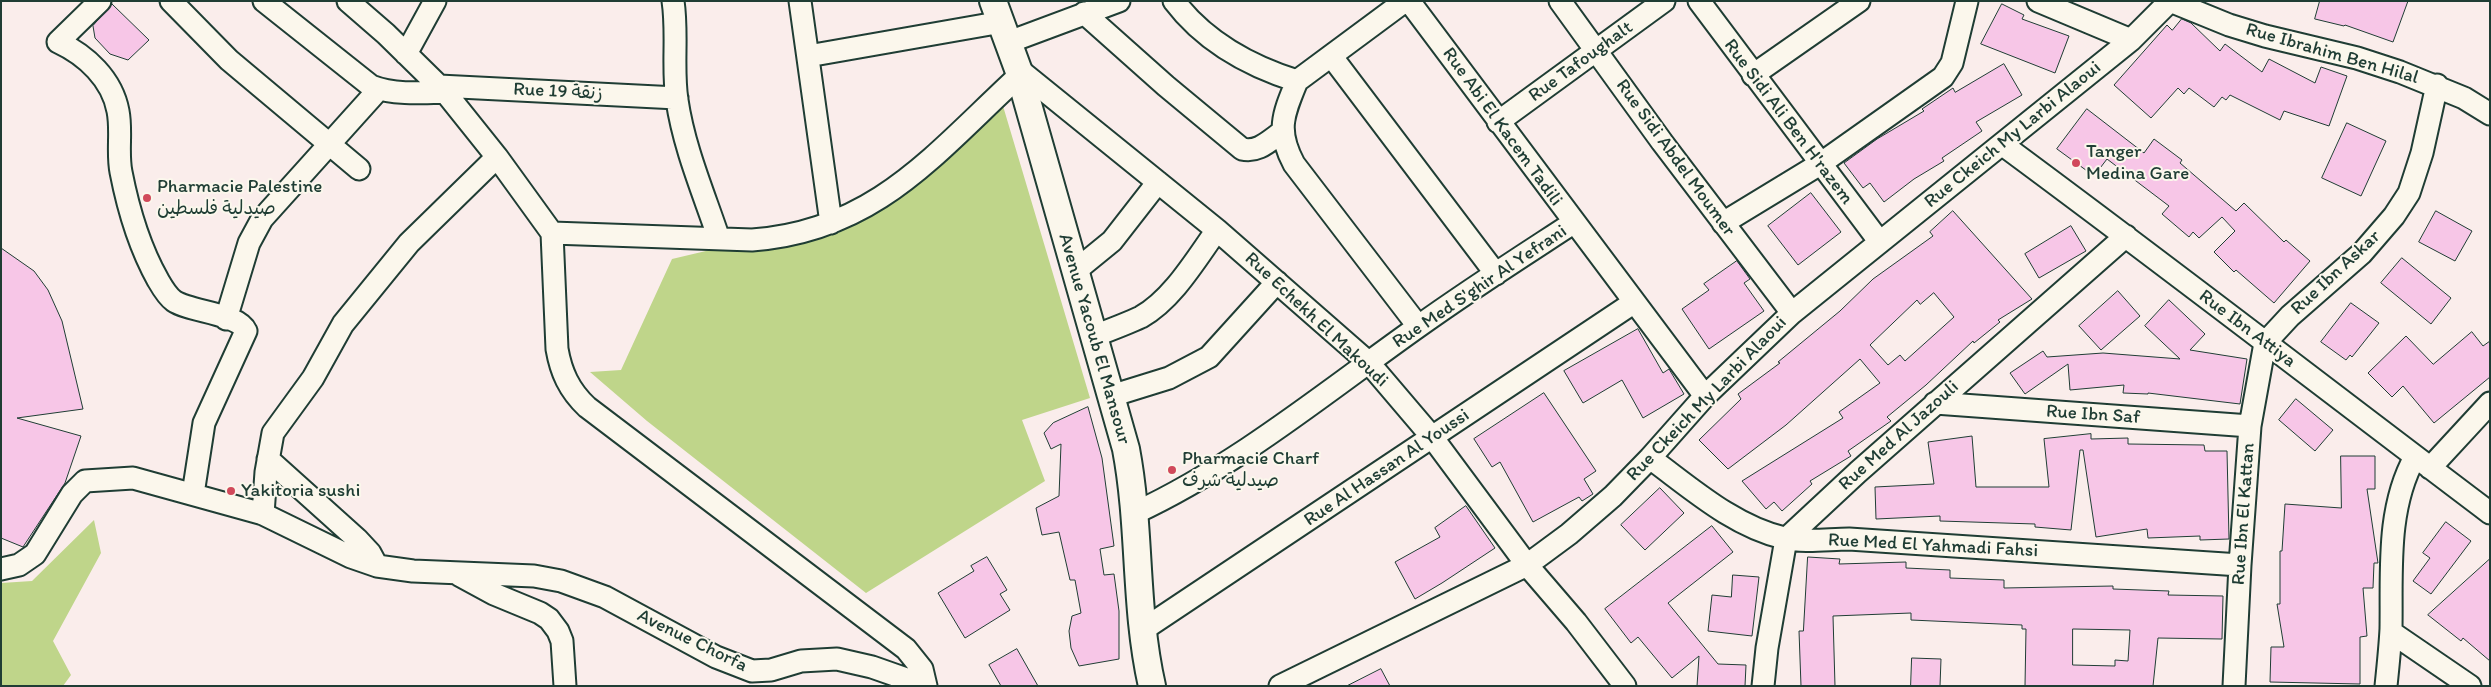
<!DOCTYPE html>
<html>
<head>
<meta charset="utf-8">
<style>
	body { margin:0 }
	#map { position:relative; width:2491px; height:687px; overflow:hidden; background:#faedeb; font-family:Itim,sans-serif }
	canvas { display:block }
	.frame { position:absolute; inset:0; border:2px solid #1f3d34; pointer-events:none }
</style>
</head>
<body>
<div id="map">
<canvas width="2491" height="687"></canvas>
<div class="frame"></div>
</div>
<script>
const ctx = document.querySelector('canvas').getContext('2d');
ctx.lineJoin = 'round';
function fill(path, color) {
  ctx.fillStyle = color;
  ctx.fill(path, 'evenodd');
}
function trace(path, color, width, dash) {
  ctx.strokeStyle = color;
  ctx.lineWidth = width;
  ctx.lineCap = dash ? 'butt' : 'round';
  ctx.setLineDash(dash || []);
  ctx.stroke(path);
}
function drawText(font, color, halo, rows, align = 'center') {
  ctx.font = font + ' Itim,"Playpen Sans Arabic",sans-serif';
  ctx.lineWidth = 4;
  ctx.setLineDash([]);
  ctx.textBaseline = 'middle';
  ctx.strokeStyle = halo;
  ctx.fillStyle = color;
  for (const [text, x, y, turn = 0] of rows) {
    ctx.save();
    ctx.translate(x, y);
    ctx.rotate((+turn || 0) * Math.PI / 180);
    ctx.textAlign = isNaN(turn) ? turn : align;
    if (halo) ctx.strokeText(text, 0, 0);
    ctx.fillText(text, 0, 0);
    ctx.restore();
  }
}
fill(new Path2D(`
	M1003,106l87,292 -68,22 23,61 -179,112 -219,-172 -57,-49 31,-2 51,-111 199,-47z
	M94,520l7,33 -48,88 18,34 -8,11h-62v-103l31,-2z`), '#bfd58a');
const building = new Path2D(`
	M2320,1h88l-15,41 -48,-17 -1,1 -29,-7z
	M112,4l37,36 -21,20 -18,-6 -15,-16 -2,-12z
	M2002,4l22,11 -2,4 47,17 -14,37 -74,-29z
	M2182,19l9,4 29,28 5,-7 37,28 7,-13 46,24 6,-16 26,9 -18,50 -45,-15 -4,9 -50,-25 -4,5 -4,-3 -8,10 -25,-19 -5,6 -6,-6 -27,30 -37,-33 53,-60 5,5z
	M2004,64l18,31 -46,27 6,9 -40,27 2,3 -30,18 -30,23 -14,-19 -7,5 -19,-25 33,-24 47,-28 -2,-2 31,-21 2,4z
	M2087,109l57,44 10,-14 28,21 -2,3 56,48 8,-8 40,39 2,-2 24,21 -36,42 -38,-33 -2,2 -20,-20 21,-21 -13,-14 -23,21 -6,-6 -4,5 -27,-23 7,-8 -62,-47 -13,17 -37,-27z
	M2347,123l39,18 -25,55 -39,-18z
	M1811,193l30,39 -43,33 -30,-39z
	M1953,211l79,88 -34,21 2,2 -26,21 -1,-2 -47,44 -39,32 4,4 -43,30 3,5 -41,25 2,3 -30,27 -8,-9 -8,7 -24,-28 101,-63 -4,-6 41,-29 -20,-24 -74,66 -58,44 -29,-29 42,-41 -3,-5 42,-31 -2,-1 62,-51 33,-32 60,-43 -3,-4zM1934,293l20,24 -49,44 -5,-6 -12,10 -18,-20 47,-45 3,4z
	M2436,211l36,20 -17,30 -36,-19z
	M2071,226l15,25 -47,27 -14,-24z
	M1,248l33,23 14,19 14,31 21,88 -66,9 64,18 -16,47 -42,64 -22,-9z
	M2402,258l49,40 -20,26 -50,-41z
	M1737,261l13,18 -6,4 20,28 -55,38 -27,-40 27,-19 -5,-6z
	M2118,291l22,25 -39,34 -22,-24z
	M2169,300l36,34 -15,16 57,9 -7,45 -92,-11v1l-25,-1 1,-8 -54,5 -2,-26 -43,30 -15,-21 33,-22 4,6 56,-4 77,6 -35,-33z
	M2351,303l28,20 -27,34 -2,-2 -4,5 -25,-18z
	M1638,329l25,44 6,-4 15,25 -41,24 -21,-38 -39,23 -19,-32z
	M2472,332l11,14 7,-5v36l-56,46 -31,-37 -11,11 -24,-24 38,-37 27,28z
	M1544,393l52,78 -12,8 9,15 -11,7 -3,-4 -46,25 -33,-60 -8,5 -18,-28z
	M2296,399l37,31 -18,21 -36,-31z
	M1088,407l14,51 12,88 -14,3 4,26 10,-1 5,37v48l-40,7 -8,-18 -2,-17 3,-15 9,-3 -6,-33h-5l-11,-48 -17,3 -6,-27 23,-12 2,-52 -10,5 -7,-16 9,-10z
	M2091,434v5l37,-1v6l76,1 1,6h22l2,88 -29,1v-4l-52,2 -1,-9 -51,8 -13,-87h-3l-9,80 -36,-3v-3l-95,-3v-5l-64,3 -1,-32 59,-3 -6,-42 44,-6 4,51h73l-5,-48z
	M2341,456h34v33h-8l11,74h-4l-1,25h-10l4,48 -7,1v47l-90,-2 1,-35h13l-7,-43h3v-53h2l3,-47 56,4z
	M1660,488l24,25 -39,37 -24,-25z
	M1466,506l29,42 -53,35 -27,16 -20,-37 45,-25 -5,-9z
	M2446,522l25,19 -40,53 -18,-13 17,-23 -7,-5z
	M1712,526l21,26 -65,51 50,61 28,1 -1,21h-48l2,-30 -27,22 -34,-41 -7,6 -26,-34z
	M987,557l20,33 -7,4 10,16 -45,28 -27,-45 36,-22 -3,-5z
	M1808,557l32,2 -1,5 67,-2v6l44,2v8l54,2v8l109,-2v3l56,2 -1,4 55,1 -1,43 -64,-1 -5,48h-128l1,-57h-4v-4l-111,-5v-7l-78,3 2,70h-34l-2,-55h4zM2073,629l57,1 -2,31 -13,-1v6l-42,-1z
	M2490,559v102l-27,-23 -2,3 -33,-26z
	M1733,575l26,2 -7,59 -44,-5 4,-36 19,2z
	M1017,649l21,37h-37l-12,-21z
	M1912,658l29,1 -1,27h-29z
	M1381,669l9,17h-43z`);
fill(building, '#f7c6e7');
trace(building, '#1f3d34', 1);
const minor = new Path2D(`
	M100,1l-42,41c28,13 54,37 60,69 4,20 -1,41 3,61 7,36 19,76 37,108 4,7 9,16 16,21 16,11 64,12 72,30l-42,92 -11,71
	M171,1l58,59 130,109
	M264,1l107,85c22,9 51,7 74,6
	M348,1l38,33 59,58 52,65 55,76 5,116c4,23 12,41 30,58l319,242 16,20 4,17
	M673,1c5,33 -1,67 4,99 7,48 27,94 42,139
	M800,1l31,222
	M1174,1c31,41 75,65 123,80
	M1405,1l-108,80c-14,34 -21,49 -3,83l124,162
	M1409,1l296,395
	M1560,1l102,141 130,171
	M1699,1l180,240
	M2038,1l93,39
	M2170,1l59,24 36,11 92,22 43,14 64,26 26,16
	M1084,13l82,73 76,63c16,4 27,-8 40,-17
	M1009,42l110,-41
	M406,54l29,-53
	M808,56l194,-34
	M1332,57l164,217
	M1018,69l199,161 152,133 63,74 95,128 49,57 49,64
	M1753,75l106,-74
	M439,86l238,12
	M1498,122l166,-121
	M2003,145c164,121 324,245 487,368
	M1723,223l97,-59 123,-87 9,-14 15,-62
	M552,233l200,7c124,-9 183,-87 268,-165
	M1074,272l38,-31 46,-59
	M226,319l23,-76 13,-24 117,-130
	M1094,336c16,-6 32,-12 47,-19 32,-18 55,-58 76,-87
	M1111,396l58,-18 40,-21 68,-75
	M1935,403l315,23
	M1650,458c41,30 83,68 134,80 20,5 45,1 65,1l391,26
	M268,459l89,80 13,14 7,13
	M2430,468l60,-65
	M1135,513c103,-48 192,-122 284,-187 50,-36 102,-69 154,-103
	M263,514l3,-42 7,-39 40,-55 30,-54 66,-81 88,-86
	M1,569l18,-4 16,-11 37,-60 13,-13 48,-3 130,36 88,43 26,9 36,5 121,5 27,5 44,16 111,60 36,14 19,-1 30,-9 36,-2 35,8 54,19
	M459,575l35,19 46,19 9,6 9,12 4,10 3,45
	M1141,631l492,-328
	M2391,632l79,54
	M1280,686l247,-121 42,-31 44,-38 37,-38 55,-62 87,-83 339,-273 39,-39
	M1763,686l4,-38 19,-109 72,-67 268,-236
	M2234,686l6,-121 10,-139 15,-83 25,-27 72,-63 32,-37 15,-23 13,-40 15,-68
	M2386,686c2,-19 4,-38 5,-57 1,-57 -5,-120 24,-172`);
const tertiary = new Path2D(`
	M993,1l25,68 108,380c15,79 8,158 26,237`);
trace(minor, '#1f3d34', 25);
trace(tertiary, '#1f3d34', 30);
trace(minor, '#fbf7ec', 21);
trace(tertiary, '#fbf7ec', 26);
for (const [x, y, r, color] of [
	[2076,163,5,"#d1495b"],
	[147,198,5,"#d1495b"],
	[1172,470,5,"#d1495b"],
	[231,491,5,"#d1495b"]
]) {
  const dot = new Path2D();
  dot.arc(x, y, r, 0, 2 * Math.PI);
  ctx.fillStyle = color;
  ctx.fill(dot);
  trace(dot, '#fbf7ec', 2);
}
drawText('19px', '#1f3d34', '#fbf7ec', [
	["Rue Ibrahim Ben Hilal",2332,54,16],
	["Rue Tafoughalt",1581,62,-36],
	["Rue 19 زنقة",558,92,3],
	["Rue Sidi Ali Ben H'razem",1788,122,53],
	["Rue Abi El Kacem Tadili",1502,127,54],
	["Rue Ckeich My Larbi Alaoui",2013,135,-39],
	["Rue Sidi Abdel Moumer",1675,158,54],
	["Rue Ibn Askar",2336,273,-43],
	["Rue Med S'ghir Al Yefrani",1480,287,-34],
	["Rue Echekh El Makoudi",1316,320,43],
	["Rue Ibn Attiya",2247,329,37],
	["Avenue Yacoub El Mansour",1094,339,74],
	["Rue Ckeich My Larbi Alaoui",1707,399,-46],
	["Rue Ibn Saf",2093,415,4],
	["Rue Med Al Jazouli",1899,436,-42],
	["Rue Al Hassan Al Youssi",1387,468,-34],
	["Rue Ibn El Kattan",2244,514,-86],
	["Rue Med El Yahmadi Fahsi",1933,546,3],
	["Avenue Chorfa",692,641,26]
]);
drawText('19px', '#1f3d34', '#fbf7ec', [
	["Tanger",2086,152],
	["Medina Gare",2086,174],
	["Pharmacie Palestine",157,187],
	["صيدلية فلسطين",157,209],
	["Pharmacie Charf",1182,459],
	["صيدلية شرف",1182,481],
	["Yakitoria sushi",241,491]
], 'left');
</script>
</body>
</html>
